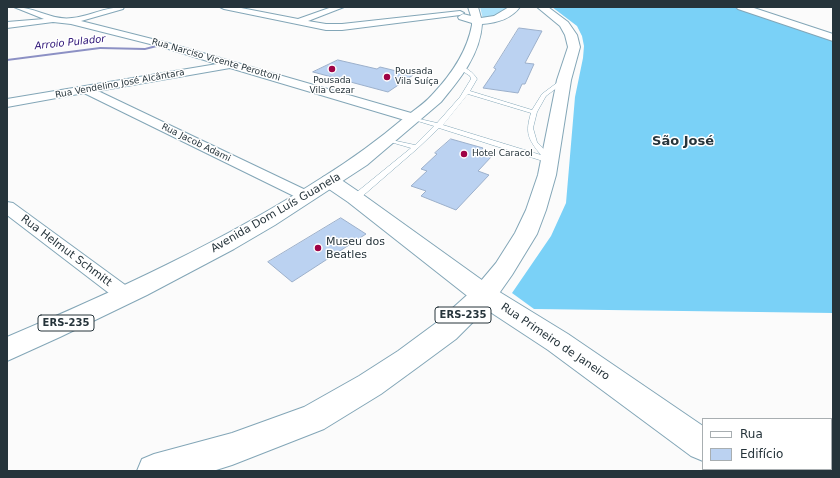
<!DOCTYPE html>
<html>
<head>
<meta charset="utf-8">
<style>
	body { margin:0 }
	#map { position:relative; width:840px; height:478px; overflow:hidden; background:#fbfbfb; font-family:"DejaVu Sans",sans-serif }
	canvas { display:block }
	.frame { position:absolute; inset:0; border:8px solid #26343b; pointer-events:none }
	.legend { position:absolute; left:702px; top:418px; width:130px; height:52px; box-sizing:border-box; background:#fff; border:1px solid #a8aeb1; margin:0; padding:5px 7px; list-style:none; font-size:12px; color:#26343b }
	.legend li { display:flex; align-items:center; gap:8px; height:20px }
	.legend b { width:20px; border:1px solid #a8aeb1 }
</style>
</head>
<body>
<div id="map">
<canvas width="840" height="478"></canvas>
<div class="frame"></div>
<ul class="legend">
<li><b style="height:5px;background:#fff"></b>Rua</li>
<li><b style="height:11px;background:#bbd2f1"></b>Edifício</li>
</ul>
</div>
<script>
const ctx = document.querySelector('canvas').getContext('2d');
ctx.lineJoin = 'round';
function fill(path, color) {
  ctx.fillStyle = color;
  ctx.fill(path, 'evenodd');
}
function trace(path, color, width, dash) {
  ctx.strokeStyle = color;
  ctx.lineWidth = width;
  ctx.lineCap = dash ? 'butt' : 'round';
  ctx.setLineDash(dash || []);
  ctx.stroke(path);
}
function drawText(font, color, halo, rows, align = 'center') {
  ctx.font = font + ' "DejaVu Sans",sans-serif';
  ctx.lineWidth = 3;
  ctx.setLineDash([]);
  ctx.textBaseline = 'middle';
  ctx.strokeStyle = halo;
  ctx.fillStyle = color;
  for (const [text, x, y, turn = 0] of rows) {
    ctx.save();
    ctx.translate(x, y);
    ctx.rotate((+turn || 0) * Math.PI / 180);
    ctx.textAlign = isNaN(turn) ? turn : align;
    if (halo) ctx.strokeText(text, 0, 0);
    ctx.fillText(text, 0, 0);
    ctx.restore();
  }
}
fill(new Path2D(`
	M480,7h29l-11,10 -15,2z`), '#aee2fa');
fill(new Path2D(`
	M552,7h181l100,34v272l-299,-4 -22,-16 39,-57 15,-33 9,-106 8,-39 1,-12 -2,-10 -5,-10z`), '#7ad1f7');
fill(new Path2D(`
	M160,44l2,1 -1,1 -16,4 -45,-1 -93,12v-2l93,-12 45,1z`), '#8c90c4');
const building = new Path2D(`
	M519,28l23,3 -17,32 9,1 -9,20h-3l-4,9 -35,-5 13,-19 -2,-1z
	M338,60l39,9 3,-2 33,8 -25,17 -75,-20z
	M451,139l32,9 -3,4 12,4 -14,15 11,4 -33,35 -35,-14 5,-5 -15,-5 16,-15 -6,-2 16,-15 -2,-1z
	M341,218l25,16 -74,48 -24,-20z`);
fill(building, '#bbd2f1');
trace(building, '#9cb0cb', 1);
const lane = new Path2D(`
	M458,66c7,0 16,7 19,13l-7,12 62,19 10,-16 20,-15h4v2l-20,15 -9,16 -4,16 4,14 15,16v4h-6l-107,-34 -21,20 -60,52h-6l-1,-2 1,-2 59,-48 -24,-7v-2l28,6 19,-19 -23,-7v-2l26,6 23,-26 11,-18 -1,-3 -12,-8zM468,94l63,19c-6,20 -3,26 10,42l-98,-30z`);
const street = new Path2D(`
	M14,7c21,0 39,14 58,11 19,-2 32,-11 52,-11l-1,2 -42,12 87,22 250,72 1,3 -1,3h-10l-178,-53 -132,23 214,102 2,3 -2,3 -6,2 -6,-2 -216,-106 -77,14v-8l210,-35 -55,-17 -91,-23 -18,-2 -46,6v-6l37,-3z
	M220,7h16l62,12 34,-12h12l-36,14 18,3h16l118,-13 4,2 -4,2 -118,15h-16l-102,-21z
	M7,202l6,1 119,87 3,5 -3,5 -7,3 -7,-3 -111,-85z`);
const secondary = new Path2D(`
	M736,7h15l82,27v7l-95,-32z
	M330,175l7,2 25,17 131,94 75,46 135,92v35l-12,-5 -143,-106 -73,-48 -127,-100 -25,-17 -2,-4 2,-4z
	M720,469h35l1,2h-35z`);
const primary = new Path2D(`
	M468,7h10l3,11 13,-2 15,-9h11c-9,12 -23,16 -38,17 -2,31 -22,55 -41,78l-74,63 -92,60 -41,24 -87,46 -87,42 -53,24v-24c109,-46 217,-96 316,-160 29,-18 55,-37 81,-59 9,-7 20,-14 28,-23 19,-20 35,-43 40,-70v-2l-13,-4 -1,-2 5,-3 8,2z
	M537,7h11l20,15 9,13 3,12 -9,33 -15,95 -10,35 -9,24 -25,41 -19,27 -37,37 -38,28 -37,27 -57,35 -92,36 -19,6h-76l5,-12 12,-5 78,-21 72,-26 55,-31 39,-25 38,-28 39,-35 21,-25 19,-30 11,-23 12,-35 19,-95 11,-33 -3,-12 -5,-9z`);
trace(lane, '#83a6b7', 1);
trace(street, '#83a6b7', 2);
trace(secondary, '#83a6b7', 2);
trace(primary, '#83a6b7', 2);
fill(lane, '#fff');
fill(street, '#fff');
fill(secondary, '#fff');
fill(primary, '#fff');
for (const [x, y, r, color] of [
	[332,69,4,"#9f0346"],
	[387,77,4,"#9f0346"],
	[464,154,4,"#9f0346"],
	[318,248,4,"#9f0346"]
]) {
  const dot = new Path2D();
  dot.arc(x, y, r, 0, 2 * Math.PI);
  ctx.fillStyle = color;
  ctx.fill(dot);
  trace(dot, '#fff', 1.5);
}
drawText('9px', '#26343b', '#fff', [
	["Rua Narciso Vicente Perottoni",216,60,16],
	["Rua Vendelino José Alcântara",120,84,-10],
	["Rua Jacob Adami",196,143,26]
]);
drawText('9px', '#26343b', '#fff', [
	["Pousada",395,72],
	["Vila Suíça",395,82],
	["Pousada",332,81,"center"],
	["Vila Cezar",332,91,"center"],
	["Hotel Caracol",472,154]
], 'left');
drawText('italic 10px', '#2a1075', '#fff', [
	["Arroio Pulador",70,43,-6]
]);
for (const [x, y, w] of [
	[463,315,56],
	[66,323,56]
]) {
  const box = new Path2D();
  box.roundRect(x - w / 2, y - 8, w, 16, 3);
  ctx.fillStyle = '#fff';
  ctx.fill(box);
  trace(box, '#26343b', 1);
}
drawText('bold 10px', '#26343b', null, [
	["ERS-235",463,315],
	["ERS-235",66,323]
]);
drawText('11px', '#26343b', '#fff', [
	["Avenida Dom Luís Guanela",276,213,-30],
	["Rua Helmut Schmitt",66,251,37],
	["Rua Primeiro de Janeiro",555,342,34]
]);
drawText('11px', '#26343b', '#fff', [
	["Museu dos",326,242],
	["Beatles",326,255]
], 'left');
drawText('bold 13px', '#26343b', '#fff', [
	["São José",683,142]
]);
</script>
</body>
</html>
